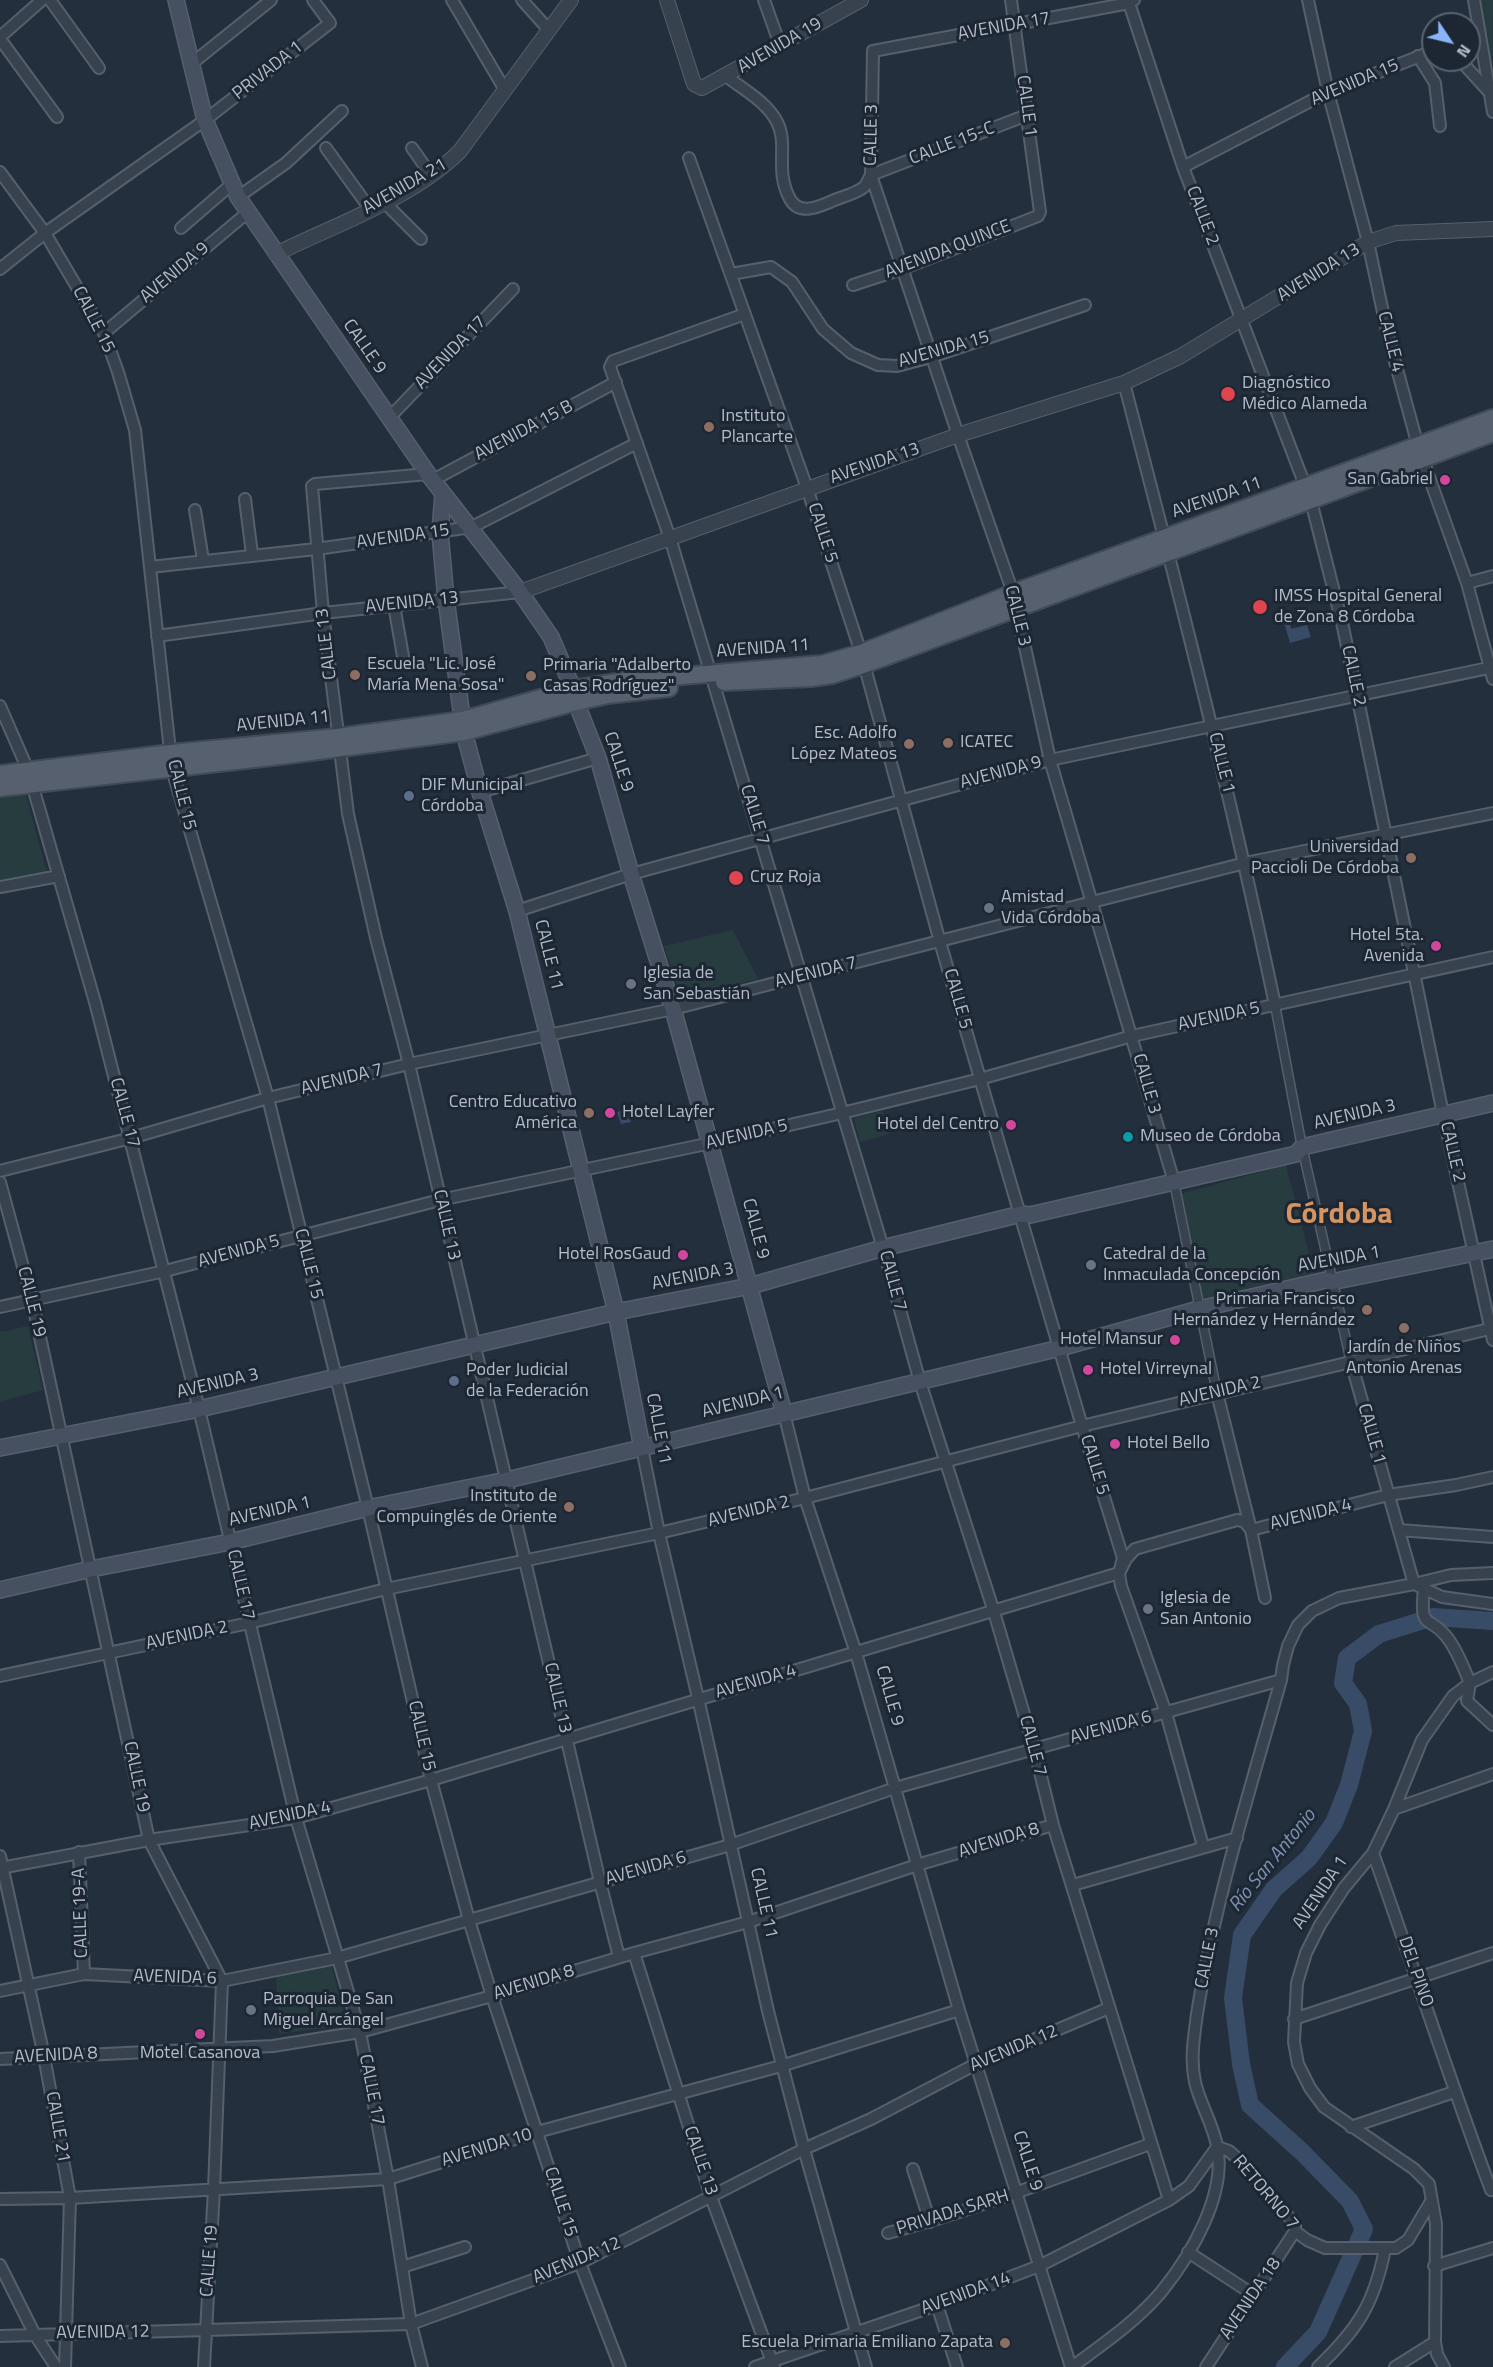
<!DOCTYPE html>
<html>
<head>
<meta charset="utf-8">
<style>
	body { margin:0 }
	#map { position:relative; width:1493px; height:2367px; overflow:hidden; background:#242f3e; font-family:"Titillium Web",sans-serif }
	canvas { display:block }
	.north { position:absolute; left:1421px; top:12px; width:60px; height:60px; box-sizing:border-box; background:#1d2633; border:2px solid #59626f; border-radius:50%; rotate:125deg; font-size:16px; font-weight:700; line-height:24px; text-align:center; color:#b4bcc9 }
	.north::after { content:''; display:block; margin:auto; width:21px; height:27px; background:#8ab4f8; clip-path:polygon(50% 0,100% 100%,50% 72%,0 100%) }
</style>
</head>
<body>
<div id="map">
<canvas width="1493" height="2367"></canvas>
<div class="north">N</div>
</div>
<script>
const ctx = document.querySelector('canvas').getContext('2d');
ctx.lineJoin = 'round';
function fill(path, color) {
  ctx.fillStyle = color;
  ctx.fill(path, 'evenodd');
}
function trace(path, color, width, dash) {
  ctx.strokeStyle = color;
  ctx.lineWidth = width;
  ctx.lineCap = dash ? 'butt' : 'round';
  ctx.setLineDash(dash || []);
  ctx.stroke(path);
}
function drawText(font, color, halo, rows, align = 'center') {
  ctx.font = font + ' "Titillium Web",sans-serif';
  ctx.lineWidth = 6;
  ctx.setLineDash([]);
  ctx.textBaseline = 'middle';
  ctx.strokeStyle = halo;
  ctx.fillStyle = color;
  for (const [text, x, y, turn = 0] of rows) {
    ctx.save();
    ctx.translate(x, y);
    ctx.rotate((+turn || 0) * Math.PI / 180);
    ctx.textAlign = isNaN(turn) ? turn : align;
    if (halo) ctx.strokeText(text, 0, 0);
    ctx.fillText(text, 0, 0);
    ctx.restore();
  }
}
fill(new Path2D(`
	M1479,0h14l-1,68z
	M26,795l21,78 -47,8v-83z
	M733,930l25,49 -76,21 -18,-54z
	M883,1111l6,23 -29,8 -6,-24z
	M1286,1165l28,108 -113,26 -21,-105z
	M28,1326l15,64 -43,12v-73l1,3z
	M331,1964l16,61 -68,9 -3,-59z`), '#263c3f');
fill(new Path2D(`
	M1292,616l2,7 -4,1 1,5 16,-4 4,12 -21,6 -7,-25z
	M627,1109l4,13 -10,2 -4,-12z`), '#394c67');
trace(new Path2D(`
	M1285,2367l33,-35 46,-103 -14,-28 -48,-49 -52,-47 -9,-41 -8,-66 9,-63 32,-46 35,-31 25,-35 15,-38 14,-54 -5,-27 -15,-21 4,-25 32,-24 54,-17 60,4`), '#394c67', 18);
const pedestrian = new Path2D(`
	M1275,1005l27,142 49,215
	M1174,1182l43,211`);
const minor = new Path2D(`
	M50,0l49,68
	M452,0l53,90
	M522,0l27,30
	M764,0l16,45
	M1128,0l55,167 128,334 32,126 100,487 50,226
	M1134,0l-5,3 -256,48 -2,124 87,260 55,158 37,167 124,422
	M1308,0l20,92 40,150 20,94 30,110 49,137 26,96
	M1474,0l19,112
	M0,37l42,-37
	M0,39l57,78
	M1418,56l17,27 5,43
	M1460,60l30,33
	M190,65l81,-65
	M726,76c18,14 41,26 51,46 12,23 -3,48 13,77 9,16 26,9 40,3 10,-5 26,-8 34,-15 3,-3 5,-9 7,-12l156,-60
	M326,148l44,61
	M412,148l19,27
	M689,158l118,330 54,165 79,289 142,484 41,132 -4,15 2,13 45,127 37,133
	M1183,167l145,-75 105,-41
	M0,172l45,61 59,100 14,39 17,58 37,339 96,329 100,410 63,272 38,140 23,76 88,267 40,104
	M238,197l48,-34 56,-52
	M384,202l37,37
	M181,228l51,-44
	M0,269l45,-36 160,-113 125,-97 -17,-23
	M731,274l40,-7 21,15 31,47 28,24 27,12 19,1 34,-9 154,-52
	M853,285l49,-16 136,-53 2,-4 -29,-212
	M745,314l-132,47 -3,6 60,171 213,710 37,134 74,230 40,136 19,77 116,375
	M104,333l143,-120
	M1124,383c54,206 107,413 151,622
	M389,418l124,-129
	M428,474l-113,10 -3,2 11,127 25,201 28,124 33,126 191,818 19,75
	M433,480l183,-98
	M245,499l7,55
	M195,510l8,50
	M150,567l166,-18 156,-22 165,-84
	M1467,583l26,-7
	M394,605l10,57
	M157,636l166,-23 197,-21
	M0,706l28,64 67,232 104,407 97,409 64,214 28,147 23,145 11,43
	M480,792l118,-34
	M0,887l59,-11
	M517,911l114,-37 419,-114 443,-93
	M0,1171l131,-33 137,-40 141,-34 264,-55 572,-146 248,-50
	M0,1182l32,118 117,540 73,141 -8,208 -10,178
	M0,1307l165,-36 275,-71 271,-57 131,-30 138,-34 152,-43 361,-79
	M1351,1362l63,222 28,13 51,7
	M1217,1393l34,137 14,68
	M784,1413l21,85 51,155 103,357 112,357
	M642,1448l17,85 39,165 70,313 36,138 62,218
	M1399,1530l94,7
	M1424,1589c-5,44 6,24 25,51 9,13 15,28 21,43
	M0,1676l249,-53 137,-34 273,-56 146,-35 277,-72 411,-98
	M1470,1683l-3,18 26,24
	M1394,1809l99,-35
	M79,1852l5,122
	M1373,1853c40,112 76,226 118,337
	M0,1856l44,200 26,142 -5,169
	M0,1868l149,-28 147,-22 135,-38 688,-207 7,-14 9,-10 102,-29 7,1 7,9 137,-35 68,-10 37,-8
	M1073,1885l164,-47
	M634,1953l77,244 63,170
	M0,1991l84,-17 138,7 115,-23 393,-113 165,-57 386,-108
	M1294,2019l199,-66
	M0,2059l273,-13 87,-14 132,-36 142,-43 114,-31 169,-57 136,-40
	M1351,2127l103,-35
	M1218,2147l11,4 9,8 57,65v7l12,9 18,8h71l12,-8 22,-37
	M913,2169l17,53
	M0,2199l70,-1 318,-19 149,-47 244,-66 178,-56
	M888,2233c90,-24 176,-58 262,-89
	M1188,2252l66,43
	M0,2265l35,70 21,32
	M1434,2266l59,-18
	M402,2267l63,-20
	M937,2305l20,62
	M0,2336l411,-12 169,-61 224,-114 67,-30 105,-55 133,-56
	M755,2367l182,-62 102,-39 130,-66 20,-14 28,-39
	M1072,2367c31,-23 65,-46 90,-76 29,-36 65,-97 55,-145 -4,-22 -17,-42 -22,-64 -5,-23 -1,-45 2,-68 18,-114 53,-224 84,-334l2,-15 5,-19 10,-21 14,-14 27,-13 75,-14 37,-9 42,-2
	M1206,2367l89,-136
	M1318,2367c40,-38 56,-63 67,-118
	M1395,2367l40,-25
	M1444,2367l-7,-13 -2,-12 1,-118 -7,-40 -15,-15 -90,-62 -14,-19 -12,-24 -4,-22 3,-59 9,-30 14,-28 24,-37 29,-35 21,-44 28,-69 31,-44 17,-13 23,-11`);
const tertiary = new Path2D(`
	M667,0l27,84 8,4 159,-88
	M276,254c60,-30 136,-55 184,-103l111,-151
	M520,592l438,-157 166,-52 57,-27 187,-114 28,-9 97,-4`);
const secondary = new Path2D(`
	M176,0l29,120 33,77 190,277 92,118 31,45 22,52 3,13 22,56 33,116 42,135 111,404
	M443,494l-3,39 6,66 18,133 16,60 37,119 23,93 76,308 26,136
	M0,1448l199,-39 417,-97 134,-26 133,-38 138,-34 9,1 266,-61 6,-7 191,-44
	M0,1590l91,-21 139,-27 138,-34 139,-28 553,-132 139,-39 127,-29 5,2 162,-33`);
const primary = new Path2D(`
	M724,682l87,-4 21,-3 31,-10 630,-232
	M0,774l171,-21 167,-16 125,-17 110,-31 51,-8 198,-17 39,-11 152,-60 480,-175
	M0,788l280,-32 184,-24 112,-30 32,-7 61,-7`);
trace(pedestrian, '#565f6c', 11);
trace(minor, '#565f6c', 14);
trace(tertiary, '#565f6c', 16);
trace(secondary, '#565f6c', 18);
trace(primary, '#414a57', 20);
trace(pedestrian, '#38414e', 8);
trace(minor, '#38414e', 10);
trace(tertiary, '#38414e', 14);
trace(secondary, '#465061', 15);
trace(primary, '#56606e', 16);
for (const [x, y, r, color] of [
	[1228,394,8,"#e0444e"],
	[709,427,6,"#8d6e63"],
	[1445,480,6,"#d1479c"],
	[1260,607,8,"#e0444e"],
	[355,675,6,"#8d6e63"],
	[531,676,6,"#8d6e63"],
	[948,743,6,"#8d6e63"],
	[909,744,6,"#8d6e63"],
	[409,796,6,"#5c6f8a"],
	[1411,858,6,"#8d6e63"],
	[736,878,8,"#e0444e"],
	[989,908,6,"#6b7280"],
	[1436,946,6,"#d1479c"],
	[631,984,6,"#6b7280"],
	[589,1113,6,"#8d6e63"],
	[610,1113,6,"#d1479c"],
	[1011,1125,6,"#d1479c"],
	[1128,1137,6,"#0f9aa8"],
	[683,1255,6,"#d1479c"],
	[1091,1265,6,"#6b7280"],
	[1367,1310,6,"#8d6e63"],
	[1404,1328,6,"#8d6e63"],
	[1175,1340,6,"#d1479c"],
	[1088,1370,6,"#d1479c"],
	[454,1381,6,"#5c6f8a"],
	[1115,1444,6,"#d1479c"],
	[569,1507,6,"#8d6e63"],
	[1148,1609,6,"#6b7280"],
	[251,2010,6,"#6b7280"],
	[200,2034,6,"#d1479c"],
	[1005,2343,6,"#8d6e63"]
]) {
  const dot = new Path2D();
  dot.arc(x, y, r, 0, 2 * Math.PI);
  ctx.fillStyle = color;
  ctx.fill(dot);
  trace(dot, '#1d2633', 2);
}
drawText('18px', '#b4bcc9', '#1d2633', [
	["AVENIDA 17",1004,27,-10],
	["AVENIDA 19",780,46,-30],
	["PRIVADA 1",268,71,-38],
	["AVENIDA 15",1355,83,-23],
	["CALLE 1",1026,106,82],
	["CALLE 3",872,135,-89],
	["CALLE 15-C",952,144,-21],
	["AVENIDA 21",405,187,-30],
	["CALLE 2",1202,216,69],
	["AVENIDA QUINCE",948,250,-21],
	["AVENIDA 9",175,273,-40],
	["AVENIDA 13",1319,273,-32],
	["CALLE 15",93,320,63],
	["CALLE 4",1390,342,76],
	["CALLE 9",364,347,55],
	["AVENIDA 15",944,350,-16],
	["AVENIDA 17",451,353,-46],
	["AVENIDA 15 B",524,431,-28],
	["AVENIDA 13",875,464,-19],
	["AVENIDA 11",1217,498,-19],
	["CALLE 5",822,533,72],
	["AVENIDA 15",403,537,-8],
	["AVENIDA 13",412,603,-6],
	["CALLE 3",1017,616,76],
	["CALLE 13",327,644,-97],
	["AVENIDA 11",763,649,-4],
	["CALLE 2",1353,676,78],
	["AVENIDA 11",283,722,-6],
	["CALLE 9",618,762,72],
	["CALLE 1",1221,763,76],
	["AVENIDA 9",1001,773,-15],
	["CALLE 15",181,795,76],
	["CALLE 7",754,815,73],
	["CALLE 11",548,955,76],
	["AVENIDA 7",816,973,-14],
	["CALLE 5",957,999,74],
	["AVENIDA 5",1219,1017,-12],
	["AVENIDA 7",342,1080,-14],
	["CALLE 3",1146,1084,74],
	["CALLE 17",124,1113,75],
	["AVENIDA 3",1355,1115,-13],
	["AVENIDA 5",747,1135,-13],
	["CALLE 2",1452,1152,77],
	["CALLE 13",446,1225,77],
	["CALLE 9",755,1229,75],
	["AVENIDA 5",239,1252,-15],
	["AVENIDA 1",1339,1260,-10],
	["CALLE 15",308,1264,76],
	["AVENIDA 3",693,1277,-11],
	["CALLE 7",892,1281,75],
	["CALLE 19",31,1302,76],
	["AVENIDA 3",218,1384,-13],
	["AVENIDA 2",1220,1392,-13],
	["AVENIDA 1",743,1403,-14],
	["CALLE 11",658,1429,79],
	["CALLE 1",1371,1434,74],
	["CALLE 5",1094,1465,73],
	["AVENIDA 1",270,1512,-13],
	["AVENIDA 2",749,1512,-14],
	["AVENIDA 4",1311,1515,-14],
	["CALLE 17",240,1585,77],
	["AVENIDA 2",187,1636,-12],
	["AVENIDA 4",756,1682,-16],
	["CALLE 9",889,1696,74],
	["CALLE 13",557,1698,77],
	["AVENIDA 6",1111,1728,-15],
	["CALLE 15",421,1736,77],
	["CALLE 7",1032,1746,75],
	["CALLE 19",136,1777,78],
	["AVENIDA 4",290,1816,-12],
	["AVENIDA 8",999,1841,-17],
	["AVENIDA 6",646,1869,-16],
	["AVENIDA 1",1321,1893,-56],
	["CALLE 11",763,1903,77],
	["CALLE 19-A",81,1913,-92],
	["CALLE 3",1208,1958,-79],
	["DEL PINO",1415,1972,71],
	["AVENIDA 6",175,1978,2],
	["AVENIDA 8",534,1983,-17],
	["AVENIDA 12",1014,2049,-23],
	["AVENIDA 8",56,2056,-3],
	["CALLE 17",371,2090,79],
	["CALLE 21",57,2127,80],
	["AVENIDA 10",487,2148,-17],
	["CALLE 13",700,2161,71],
	["CALLE 9",1027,2161,72],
	["RETORNO 7",1265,2193,50],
	["CALLE 15",560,2202,72],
	["PRIVADA SARH",953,2213,-17],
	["CALLE 19",210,2261,-86],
	["AVENIDA 12",577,2261,-23],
	["AVENIDA 14",966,2294,-20],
	["AVENIDA 18",1251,2299,-56],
	["AVENIDA 12",103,2333,-1]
]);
drawText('18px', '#b4bcc9', '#1d2633', [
	["Diagnóstico",1242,384],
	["Médico Alameda",1242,405],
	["Instituto",721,417],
	["Plancarte",721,438],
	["San Gabriel",1433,480,"right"],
	["IMSS Hospital General",1274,597],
	["de Zona 8 Córdoba",1274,618],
	["Escuela \"Lic. José",367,665],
	["María Mena Sosa\"",367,686],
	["Primaria \"Adalberto",543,666],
	["Casas Rodríguez\"",543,687],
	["Esc. Adolfo",897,734,"right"],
	["López Mateos",897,755,"right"],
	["ICATEC",960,743],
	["DIF Municipal",421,786],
	["Córdoba",421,807],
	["Universidad",1399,848,"right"],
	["Paccioli De Córdoba",1399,869,"right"],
	["Cruz Roja",750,878],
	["Amistad",1001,898],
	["Vida Córdoba",1001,919],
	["Hotel 5ta.",1424,936,"right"],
	["Avenida",1424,957,"right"],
	["Iglesia de",643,974],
	["San Sebastián",643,995],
	["Centro Educativo",577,1103,"right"],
	["América",577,1124,"right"],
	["Hotel Layfer",622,1113],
	["Hotel del Centro",999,1125,"right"],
	["Museo de Córdoba",1140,1137],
	["Hotel RosGaud",671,1255,"right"],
	["Catedral de la",1103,1255],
	["Inmaculada Concepción",1103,1276],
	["Primaria Francisco",1355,1300,"right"],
	["Hernández y Hernández",1355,1321,"right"],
	["Hotel Mansur",1163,1340,"right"],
	["Jardín de Niños",1404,1348,"center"],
	["Antonio Arenas",1404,1369,"center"],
	["Hotel Virreynal",1100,1370],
	["Poder Judicial",466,1371],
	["de la Federación",466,1392],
	["Hotel Bello",1127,1444],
	["Instituto de",557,1497,"right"],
	["Compuinglés de Oriente",557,1518,"right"],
	["Iglesia de",1160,1599],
	["San Antonio",1160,1620],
	["Parroquia De San",263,2000],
	["Miguel Arcángel",263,2021],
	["Motel Casanova",200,2054,"center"],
	["Escuela Primaria Emiliano Zapata",993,2343,"right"]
], 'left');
drawText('italic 20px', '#7c92b1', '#1d2633', [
	["Río San Antonio",1273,1861,-51]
]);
drawText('bold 30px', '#d59563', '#1d2633', [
	["Córdoba",1339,1216]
]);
</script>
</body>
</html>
